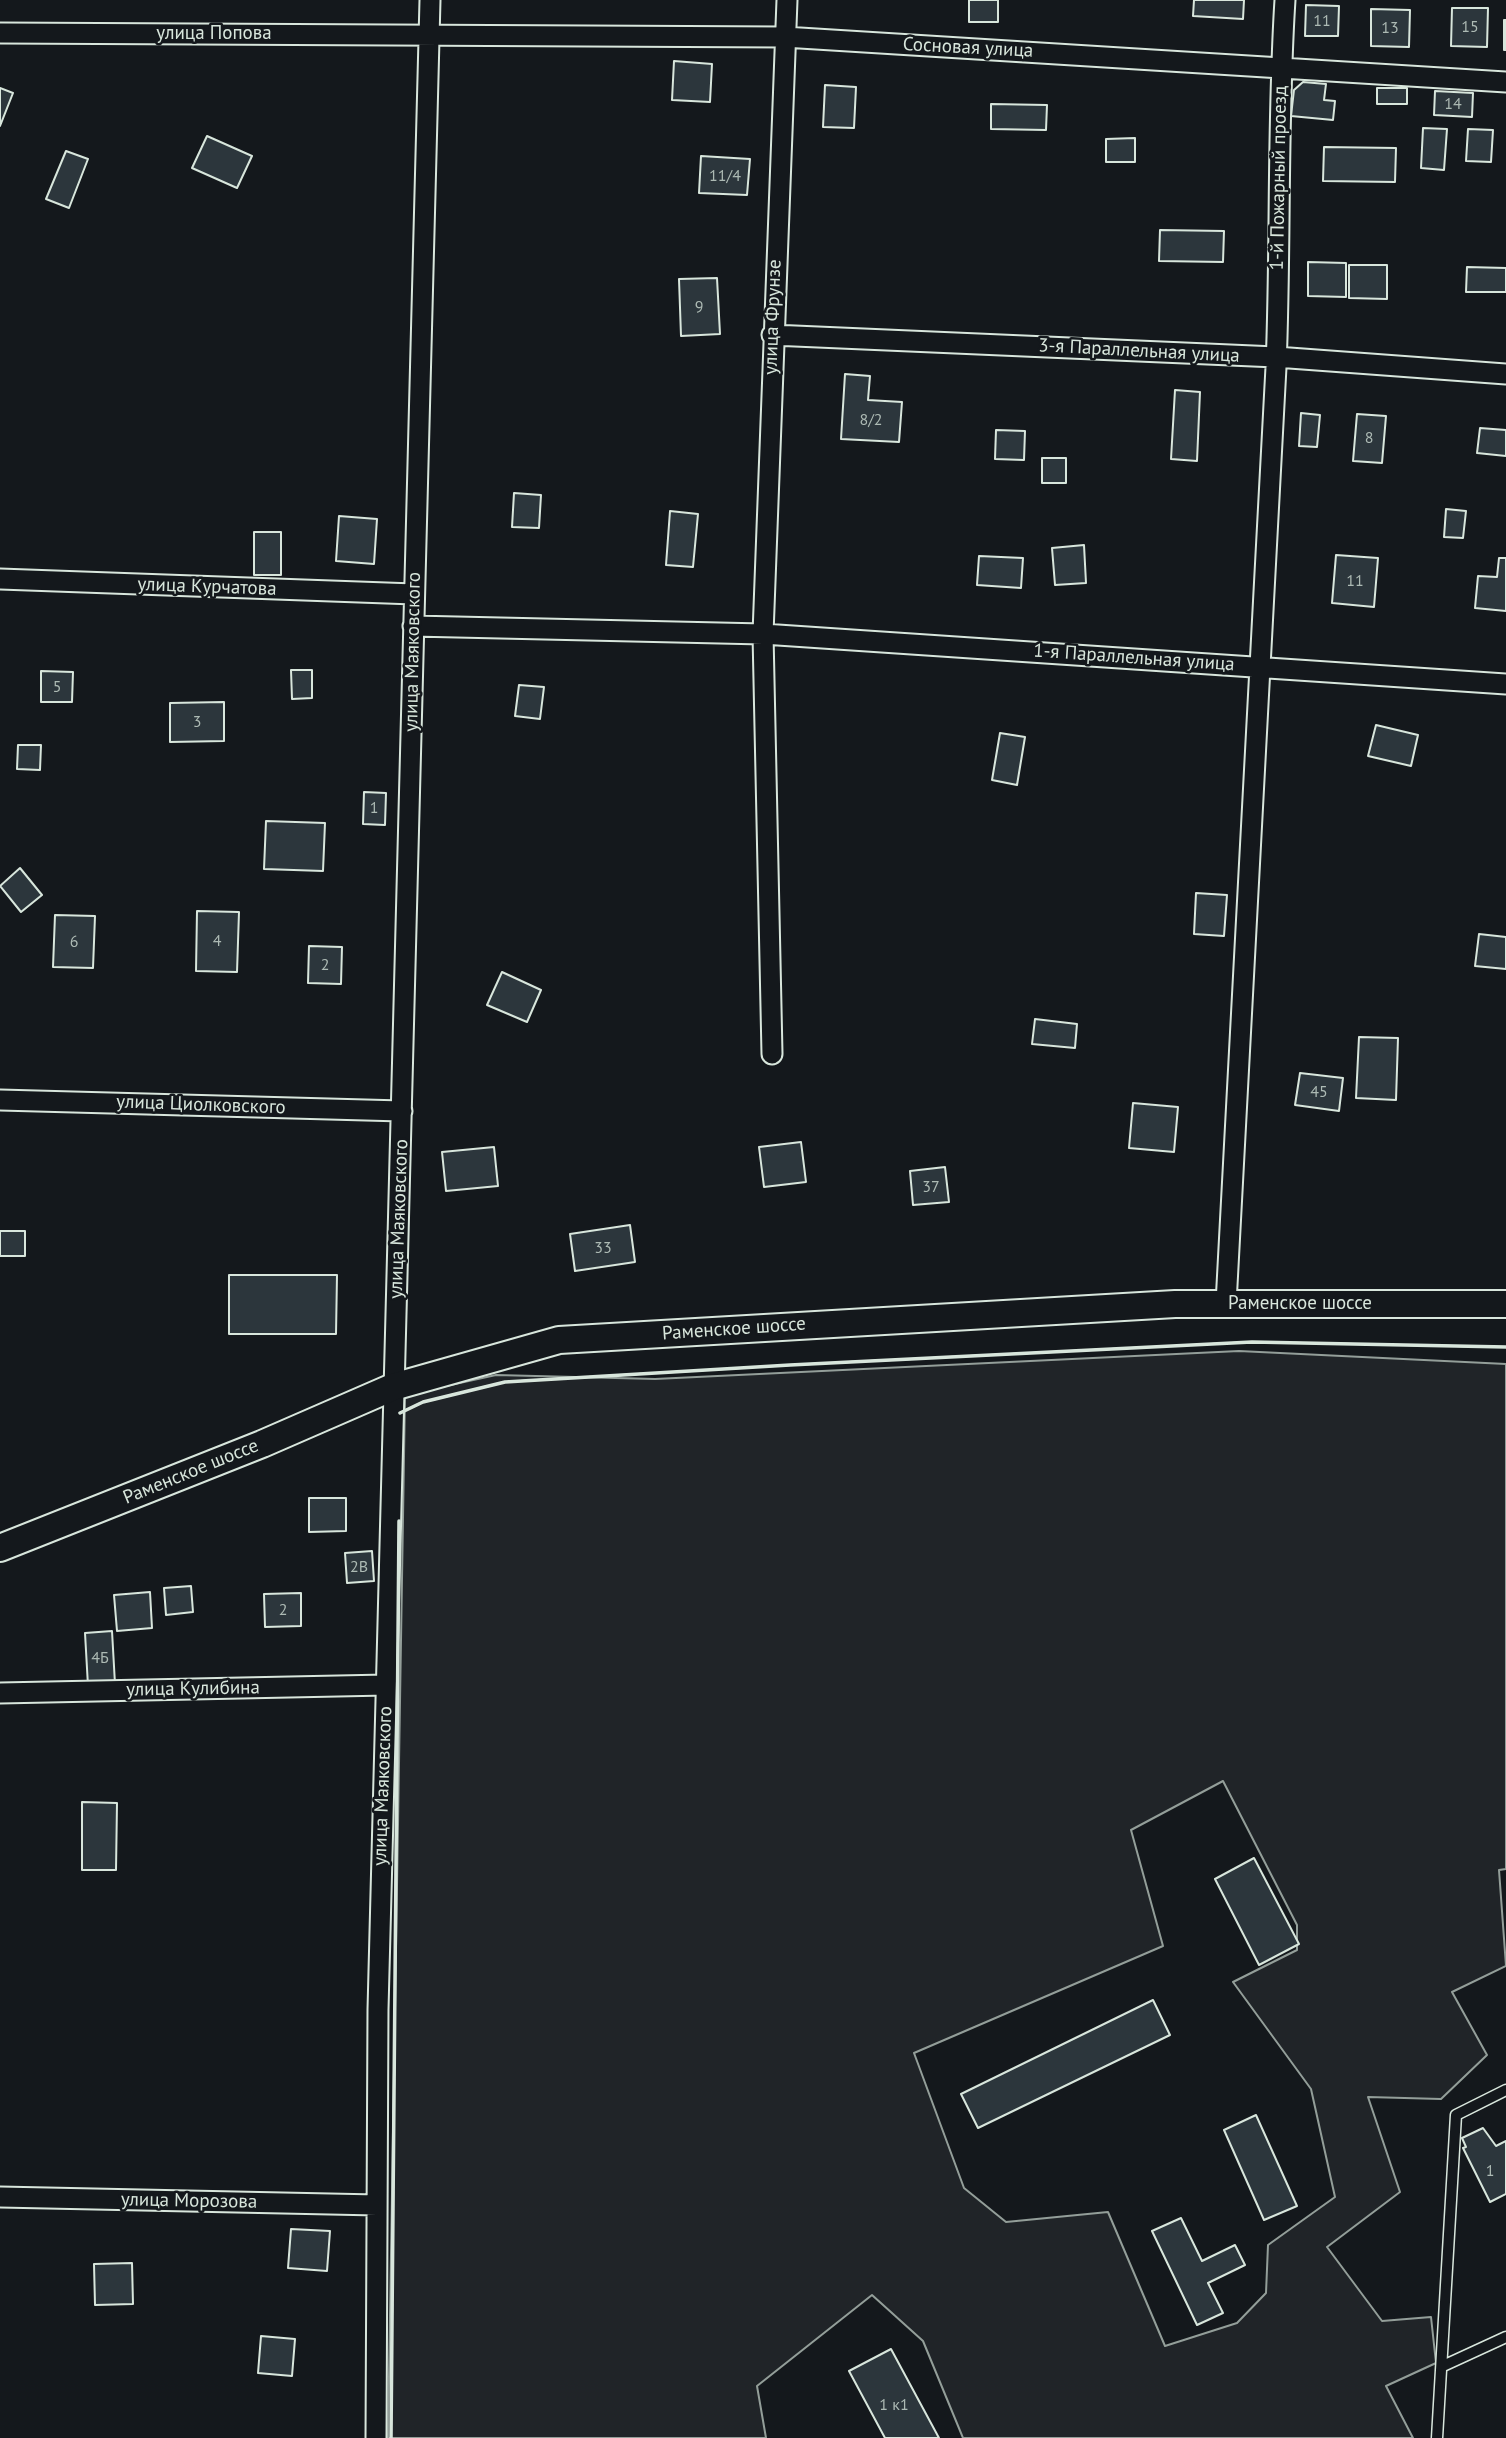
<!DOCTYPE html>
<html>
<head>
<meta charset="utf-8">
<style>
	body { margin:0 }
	canvas { display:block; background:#14181c }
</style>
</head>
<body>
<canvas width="1506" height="2438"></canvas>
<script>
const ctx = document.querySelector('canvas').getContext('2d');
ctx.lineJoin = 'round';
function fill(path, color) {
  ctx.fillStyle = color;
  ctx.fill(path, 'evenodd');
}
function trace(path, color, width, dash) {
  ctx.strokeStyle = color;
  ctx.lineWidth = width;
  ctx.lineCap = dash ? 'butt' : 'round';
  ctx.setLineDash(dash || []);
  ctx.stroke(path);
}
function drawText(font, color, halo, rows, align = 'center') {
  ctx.font = font + ' "PT Sans",sans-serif';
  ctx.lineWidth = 5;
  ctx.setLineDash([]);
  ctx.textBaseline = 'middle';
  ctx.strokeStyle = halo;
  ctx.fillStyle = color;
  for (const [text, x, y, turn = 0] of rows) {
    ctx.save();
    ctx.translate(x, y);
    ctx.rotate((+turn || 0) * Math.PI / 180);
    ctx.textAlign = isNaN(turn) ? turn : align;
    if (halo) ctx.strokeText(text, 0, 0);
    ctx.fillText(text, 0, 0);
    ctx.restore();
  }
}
const green = new Path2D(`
	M1239,1351l267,13v505l-7,1 7,96 -54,26 35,63 -46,44 -73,-2 32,95 -73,55 55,74 49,-4 5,46 -50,23 27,52h-450l-40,-97 -51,-46 -115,91 9,52h-378l17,-1043 91,-20 159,4zM1223,1781l74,144v25l-64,32 78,107 24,108 -67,48 -2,48 -29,30 -72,23 -57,-134 -102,10 -42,-34 -50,-135 249,-107 -32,-116z`);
fill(green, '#202428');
trace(green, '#939e99', 2);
const building = new Path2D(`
	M969,0h29v22h-29z
	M1194,0h50l-1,19 -50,-3z
	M1306,5l33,1 -1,30h-33z
	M1452,8h36l-1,39 -36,-1z
	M1371,9l39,1 -1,37 -38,-1z
	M1504,20h2v30h-2z
	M674,61l38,3 -2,38 -38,-2z
	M1303,82l23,2 -2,16 11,1 -2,19 -42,-4 3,-26z
	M825,85l31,2 -2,41 -31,-1z
	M0,88l13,5 -13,33z
	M1377,88h30v16h-30z
	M1435,91l38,2 -1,24 -38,-2z
	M991,104l56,1 -1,25 -55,-1z
	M1423,128l24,1 -3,41 -23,-2z
	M1468,129l25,1 -2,32 -25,-1z
	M207,136l45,20 -15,32 -45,-20z
	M1135,138v24h-29v-23z
	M1324,147l72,1 -1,34 -72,-1z
	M66,151l22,8 -19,49 -23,-9z
	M701,156l49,3 -3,36 -48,-2z
	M1160,230l64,1 -1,31 -64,-1z
	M1308,262l38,1v34l-38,-1z
	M1349,265h38v34l-38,-1z
	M1467,267l39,1v24h-40z
	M717,278l3,56 -39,2 -2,-57z
	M845,374l25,2 -2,24 34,2 -3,40 -58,-3z
	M1175,390l25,2 -3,69 -26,-2z
	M1301,413l19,2 -3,32 -18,-1z
	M1357,414l29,2 -4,47 -29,-2z
	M1480,428l26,2v26l-29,-3z
	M996,430l29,1 -1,29 -29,-1z
	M1042,458h24v25h-24z
	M514,493l27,2 -2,33 -27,-1z
	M1446,509l20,2 -3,27 -19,-1z
	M670,511l28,3 -5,53 -27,-2z
	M339,516l38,3 -3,45 -38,-3z
	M254,532h27v43h-27z
	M1084,545l2,38 -31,2 -3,-37z
	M1336,555l42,3 -4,49 -42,-4z
	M979,556l44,2 -2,30 -44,-3z
	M1499,558h7v53l-31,-3 3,-32 19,1z
	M291,670h21v28l-20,1z
	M41,671l32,1 -1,30h-31z
	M519,685l25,2 -4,32 -25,-3z
	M224,702v39l-54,1v-39z
	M1376,725l42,10 -7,31 -43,-10z
	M1000,733l25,4 -8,48 -25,-5z
	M18,745h23l-1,25 -23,-1z
	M364,792l22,1 -1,32 -22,-1z
	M266,821l59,2 -2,48 -59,-2z
	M20,868l22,27 -21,17 -21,-26z
	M1196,893l31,2 -3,41 -30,-2z
	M197,911l42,1 -2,60 -41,-1z
	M55,915l40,1 -2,52 -40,-1z
	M1479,934l27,3v32l-31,-3z
	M309,946l33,1 -1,37 -33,-1z
	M502,972l39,18 -14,32 -40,-17z
	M1035,1019l42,5 -2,24 -43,-4z
	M1359,1037l39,1 -2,62 -40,-2z
	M1300,1073l43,5 -4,33 -44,-6z
	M1133,1103l45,4 -4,45 -45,-4z
	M801,1142l5,40 -42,5 -5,-40z
	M494,1147l4,39 -52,5 -4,-39z
	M945,1167l4,35 -36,3 -3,-34z
	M630,1225l5,37 -60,9 -5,-37z
	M0,1231h25v25h-25z
	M229,1275h108l-1,59h-107z
	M309,1498h37v33l-37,1z
	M372,1551l2,30 -27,2 -2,-30z
	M191,1586l2,26 -27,3 -2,-27z
	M150,1592l2,36 -35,3 -3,-36z
	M301,1593v33l-36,1 -1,-33z
	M112,1631l3,53 -27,2 -3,-53z
	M82,1802l35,1 -1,67h-34z
	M1254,1858l45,86 -40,21 -44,-86z
	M1153,2000l17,35 -192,93 -17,-34z
	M1256,2115l41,91 -33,14 -40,-90z
	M1483,2128l13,18 10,-5v53l-16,8 -27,-54 3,-1 -4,-9z
	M1181,2218l21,43 33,-16 10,20 -37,18 15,30 -26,12 -45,-94z
	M291,2229l39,2 -3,40 -39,-3z
	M132,2263l1,41 -38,1 -1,-41z
	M261,2336l34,3 -3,37 -34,-3z
	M891,2349l48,89h-54l-36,-67z`);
fill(building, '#2c363c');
trace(building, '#d8e6dc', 2);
const lane = new Path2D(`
	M1443,2366l63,-29
	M1437,2438l19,-323 50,-25`);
const street = new Path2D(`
	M0,33l784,4 722,45
	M772,335l504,22 230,17
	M0,579l414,15
	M413,626l350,8 743,50
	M772,1054l-9,-420 24,-634
	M0,1100l402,11
	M1226,1304c18,-313 36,-625 50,-937 5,-122 1,-245 9,-367
	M0,1693l386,-8
	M0,2197l377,8
	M376,2438l2,-429 52,-2009`);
const secondary = new Path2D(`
	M0,1548l262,-104 131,-57 166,-47 616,-36h331`);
trace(lane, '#d8e6dc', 13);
trace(street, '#d8e6dc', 23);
trace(secondary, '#d8e6dc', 30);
trace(lane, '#14181c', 10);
trace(street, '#14181c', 19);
trace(secondary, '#14181c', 26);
trace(new Path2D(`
	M400,1413l23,-11 82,-20 285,-17 462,-23 254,5
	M391,2438l8,-917`), '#d8e6dc', 2, [9, 3.5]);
trace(new Path2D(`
	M400,1413l23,-11 82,-20 285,-17 462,-23 254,5
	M391,2438l8,-917`), '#d8e6dc', 3.5);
drawText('16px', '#adbab4', null, [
	["11",1322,21],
	["15",1470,27],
	["13",1390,28],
	["14",1453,104],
	["11/4",725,176],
	["9",699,307],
	["8/2",871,420],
	["8",1369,438],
	["11",1355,581],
	["5",57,687],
	["3",197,722],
	["1",374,808],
	["4",217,941],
	["6",74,942],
	["2",325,965],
	["45",1319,1092],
	["37",931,1187],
	["33",603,1248],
	["2В",359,1567],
	["2",283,1610],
	["4Б",100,1658],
	["1",1490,2171],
	["1 к1",894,2405]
]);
drawText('19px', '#d8e6dc', '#14181c', [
	["улица Попова",214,34],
	["Сосновая улица",968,48,3],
	["1-й Пожарный проезд",1279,178,-89],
	["улица Фрунзе",773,317,-88],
	["3-я Параллельная улица",1139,351,3],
	["улица Курчатова",207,587,2],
	["улица Маяковского",413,652,-89],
	["1-я Параллельная улица",1134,658,4],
	["улица Циолковского",201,1105,2],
	["улица Маяковского",399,1219,-88],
	["Раменское шоссе",1300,1304],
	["Раменское шоссе",734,1329,-4],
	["Раменское шоссе",191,1472,-22],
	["улица Кулибина",193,1689,-1],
	["улица Маяковского",383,1786,-88],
	["улица Морозова",189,2201,1]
]);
</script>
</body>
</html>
